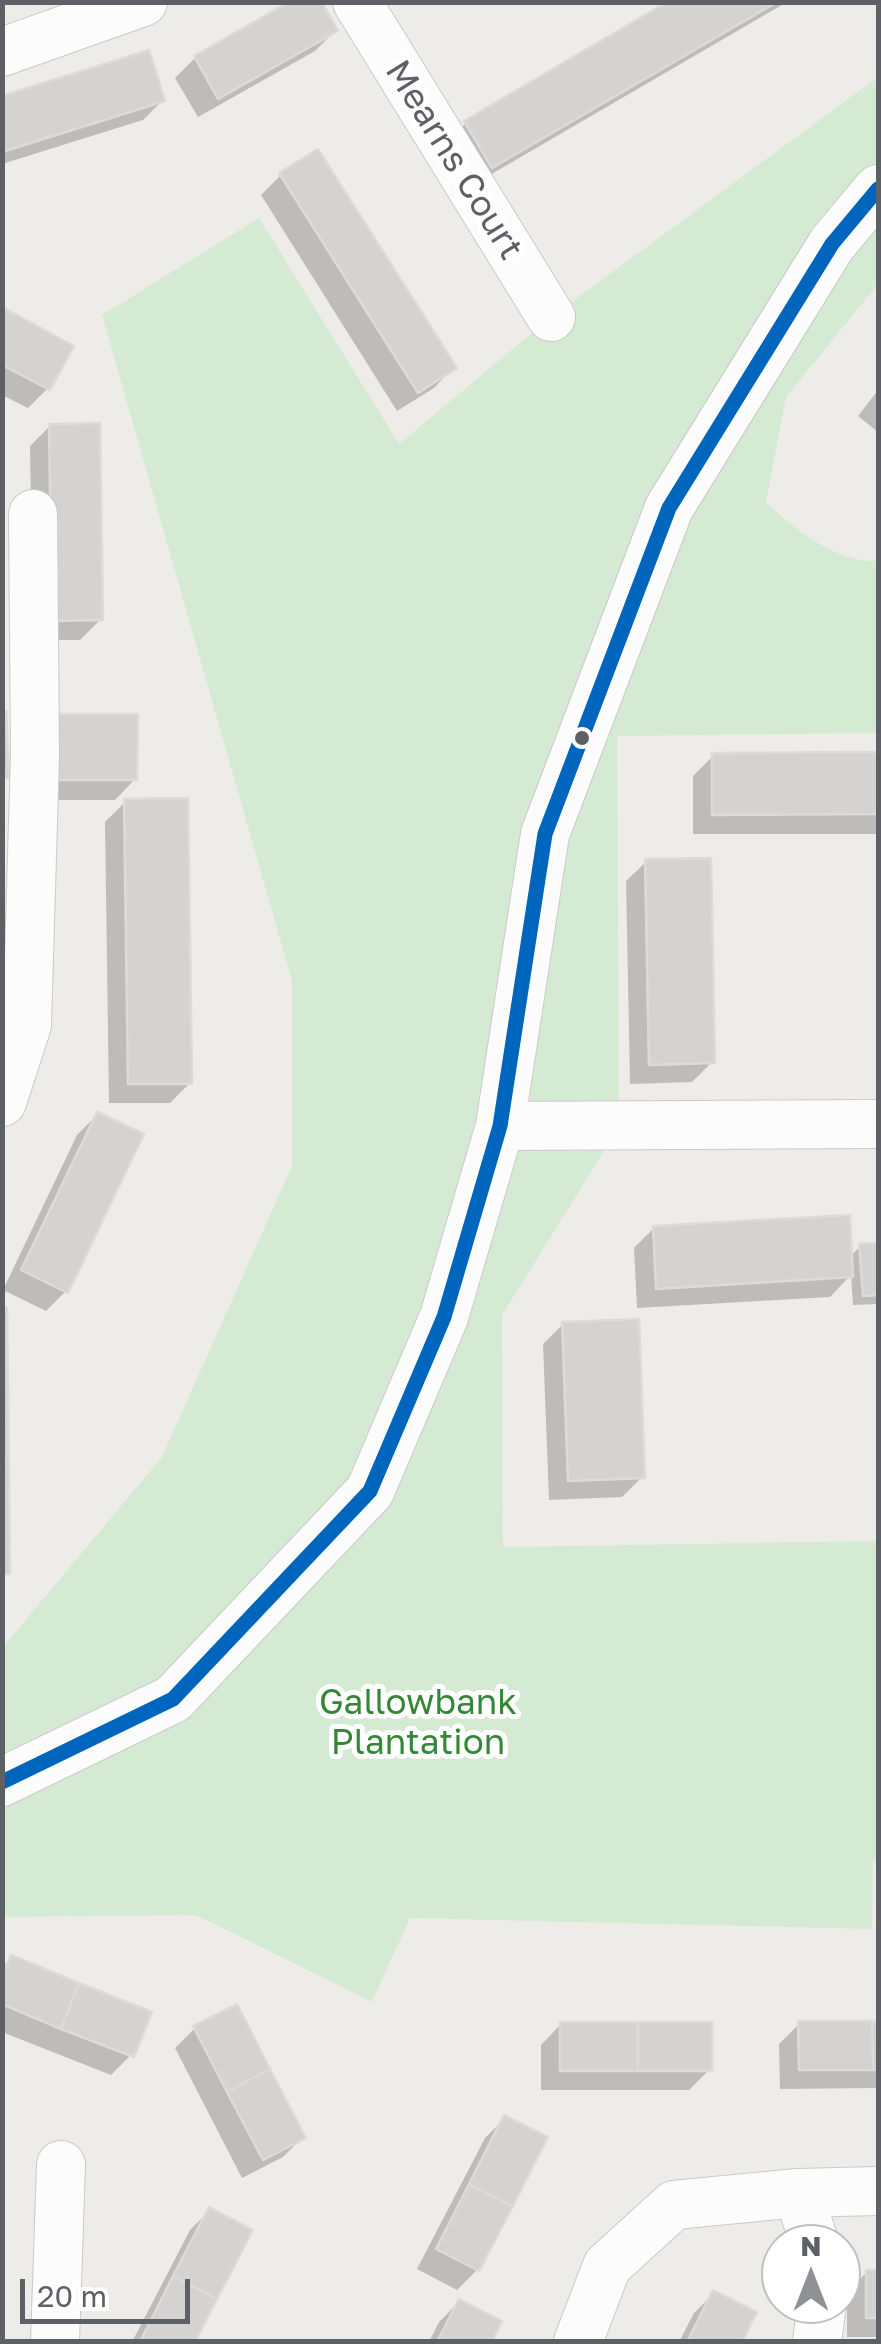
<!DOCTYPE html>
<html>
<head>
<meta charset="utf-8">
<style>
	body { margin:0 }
	#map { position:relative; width:881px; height:2344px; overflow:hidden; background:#edece8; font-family:"Golos Text",sans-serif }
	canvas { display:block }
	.frame { position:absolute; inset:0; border:5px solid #5d6166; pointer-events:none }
	.north { position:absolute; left:761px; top:2224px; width:100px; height:100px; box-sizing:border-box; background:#fff; border:2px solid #bec0c2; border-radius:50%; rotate:0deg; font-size:28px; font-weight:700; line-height:40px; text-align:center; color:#5d6166 }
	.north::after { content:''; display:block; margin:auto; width:35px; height:45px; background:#8f9294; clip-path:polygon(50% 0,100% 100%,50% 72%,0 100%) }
	.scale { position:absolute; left:20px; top:2279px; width:170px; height:45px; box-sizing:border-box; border:5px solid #5d6166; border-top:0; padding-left:12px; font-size:30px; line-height:35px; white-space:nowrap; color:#5d6166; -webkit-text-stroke:8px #fff; paint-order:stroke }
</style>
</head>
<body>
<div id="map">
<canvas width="881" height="2344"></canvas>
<div class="frame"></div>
<div class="north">N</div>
<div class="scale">20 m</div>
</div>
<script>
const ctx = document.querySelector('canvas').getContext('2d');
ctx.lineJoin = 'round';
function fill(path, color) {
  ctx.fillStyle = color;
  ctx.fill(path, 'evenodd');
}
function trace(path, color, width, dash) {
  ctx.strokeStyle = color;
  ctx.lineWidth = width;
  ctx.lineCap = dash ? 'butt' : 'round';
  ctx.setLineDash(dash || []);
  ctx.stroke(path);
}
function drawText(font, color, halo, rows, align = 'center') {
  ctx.font = font + ' "Golos Text",sans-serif';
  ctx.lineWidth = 10;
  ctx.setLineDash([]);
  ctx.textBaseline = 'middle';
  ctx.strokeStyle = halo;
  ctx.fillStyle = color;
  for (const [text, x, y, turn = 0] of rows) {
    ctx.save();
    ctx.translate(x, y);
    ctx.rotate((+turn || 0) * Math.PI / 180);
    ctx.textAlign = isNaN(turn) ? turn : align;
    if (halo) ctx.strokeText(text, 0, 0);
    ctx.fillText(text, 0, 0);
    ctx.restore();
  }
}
fill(new Path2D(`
	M878,77v207l-92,113 -20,105c29,28 71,61 112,59v172l-261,3 2,391 -117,188 1,232 375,-6v319l-5,2 -1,67 -462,-11 -38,84 -176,-87 -193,2v-270l159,-190 130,-291v-185l-190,-666 157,-97 140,226 152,-127z`), '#d5ead3');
fill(new Path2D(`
	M672,2h115l-316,184 -25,-43 20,-20z
	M335,31l-20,20 -117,66 -23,-39 20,-20z
	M2,98l161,2 -20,20 -141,44z
	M281,175l172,193 -19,20 -37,23 -136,-216z
	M2,310l46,78 -20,20 -26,-13z
	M878,390v42l-20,-16z
	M50,426l51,193 -21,21h-47l-3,-194z
	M31,736l104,43 -20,21h-84z
	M878,755v79h-185v-58l20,-20z
	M125,802l65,281 -20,20h-61l-4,-281z
	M647,861l65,201 -20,20 -62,2 -4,-203z
	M97,1115l-31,176 -20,20 -43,-21 74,-155z
	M654,1228l195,29 12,-11 17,-1v59l-25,1 -2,-30 -21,22 -193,11 -3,-60z
	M563,1324l79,153 -20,20 -73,3 -6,-156z
	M12,1958l119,97 -20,20 -109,-43v-65z
	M878,2023v65l-98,1 -1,-45 20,-20z
	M561,2024l148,46 -20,20h-148v-45z
	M195,2028l108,109 -20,20 -41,21 -67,-130z
	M505,2118l40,20 -68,132 -20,20 -40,-21 68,-131z
	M210,2210l-18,132h-60l58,-112z
	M867,2272h11v65h-31v-45z
	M714,2293l25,49h-60l15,-29z
	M459,2302l30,40h-60l10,-20z`), '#0003');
const building = new Path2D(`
	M289,2h33l16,29 -120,68 -24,-43z
	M667,2h110l-285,166 -28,-47z
	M149,50l16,51 -163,51v-56z
	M318,149l139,219 -39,25 -139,-220z
	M2,307l72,39 -24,44 -48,-25z
	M100,423l3,197 -51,1 -3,-197z
	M2,711h4l3,67h-7z
	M50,714h88l-1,66h-87z
	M878,752v62l-166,1v-62z
	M188,798l4,286h-64l-4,-285z
	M711,858l4,205 -66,2 -4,-206z
	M97,1112l47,22 -76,159 -47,-23z
	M850,1215l3,62 -197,12 -3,-63z
	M878,1243v52l-15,1 -4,-52z
	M2,1308h5l3,266h-8z
	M639,1319l6,159 -77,3 -6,-159z
	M11,1955l68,28 -18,46 -59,-25v-27z
	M79,1983l73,29 -18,45 -73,-28z
	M237,2004l33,65 -43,23 -34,-66z
	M798,2021h74l1,49h-74z
	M872,2021h6v49h-5z
	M560,2022h78v49h-78z
	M638,2022h74v49h-74z
	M270,2069l36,69 -43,22 -36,-68z
	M504,2115l44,22 -35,69 -44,-22z
	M469,2184l44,22 -34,65 -43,-22z
	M209,2207l44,23 -36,69 -44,-23z
	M866,2270h12v48h-12z
	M173,2276l44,23 -22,43h-55z
	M713,2290l44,22 -15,30h-55z
	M459,2299l43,22 -10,21h-55z`);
fill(building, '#d4d3d1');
trace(building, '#dcdbd7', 2.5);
const street = new Path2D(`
	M357,2l194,315
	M2,52l141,-50
	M2,1102l25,-77 8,-270 -2,-241
	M500,1126l378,-2
	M2,1782l171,-83 197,-208 74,-174 56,-191 45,-292 124,-326 163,-264 46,-55
	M798,2193l17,51
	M55,2342l6,-177
	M578,2342l29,-76 67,-61 124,-12 80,-2
	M817,2342l5,-38`);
trace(street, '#cacaca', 50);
trace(street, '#fcfcfc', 48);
trace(new Path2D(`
	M2,1782l171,-83 197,-208 74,-174 56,-191 45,-292 124,-326 163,-264 46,-55`), '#0065bd', 15);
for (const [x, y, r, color] of [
	[582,738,9,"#5d6166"]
]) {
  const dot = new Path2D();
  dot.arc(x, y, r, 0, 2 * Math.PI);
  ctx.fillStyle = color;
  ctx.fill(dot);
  trace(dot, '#fff', 4);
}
drawText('35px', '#5d6166', '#fff', [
	["Mearns Court",454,160,58]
]);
drawText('35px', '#338736', '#fff', [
	["Gallowbank",418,1703],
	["Plantation",418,1743]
]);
</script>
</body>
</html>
